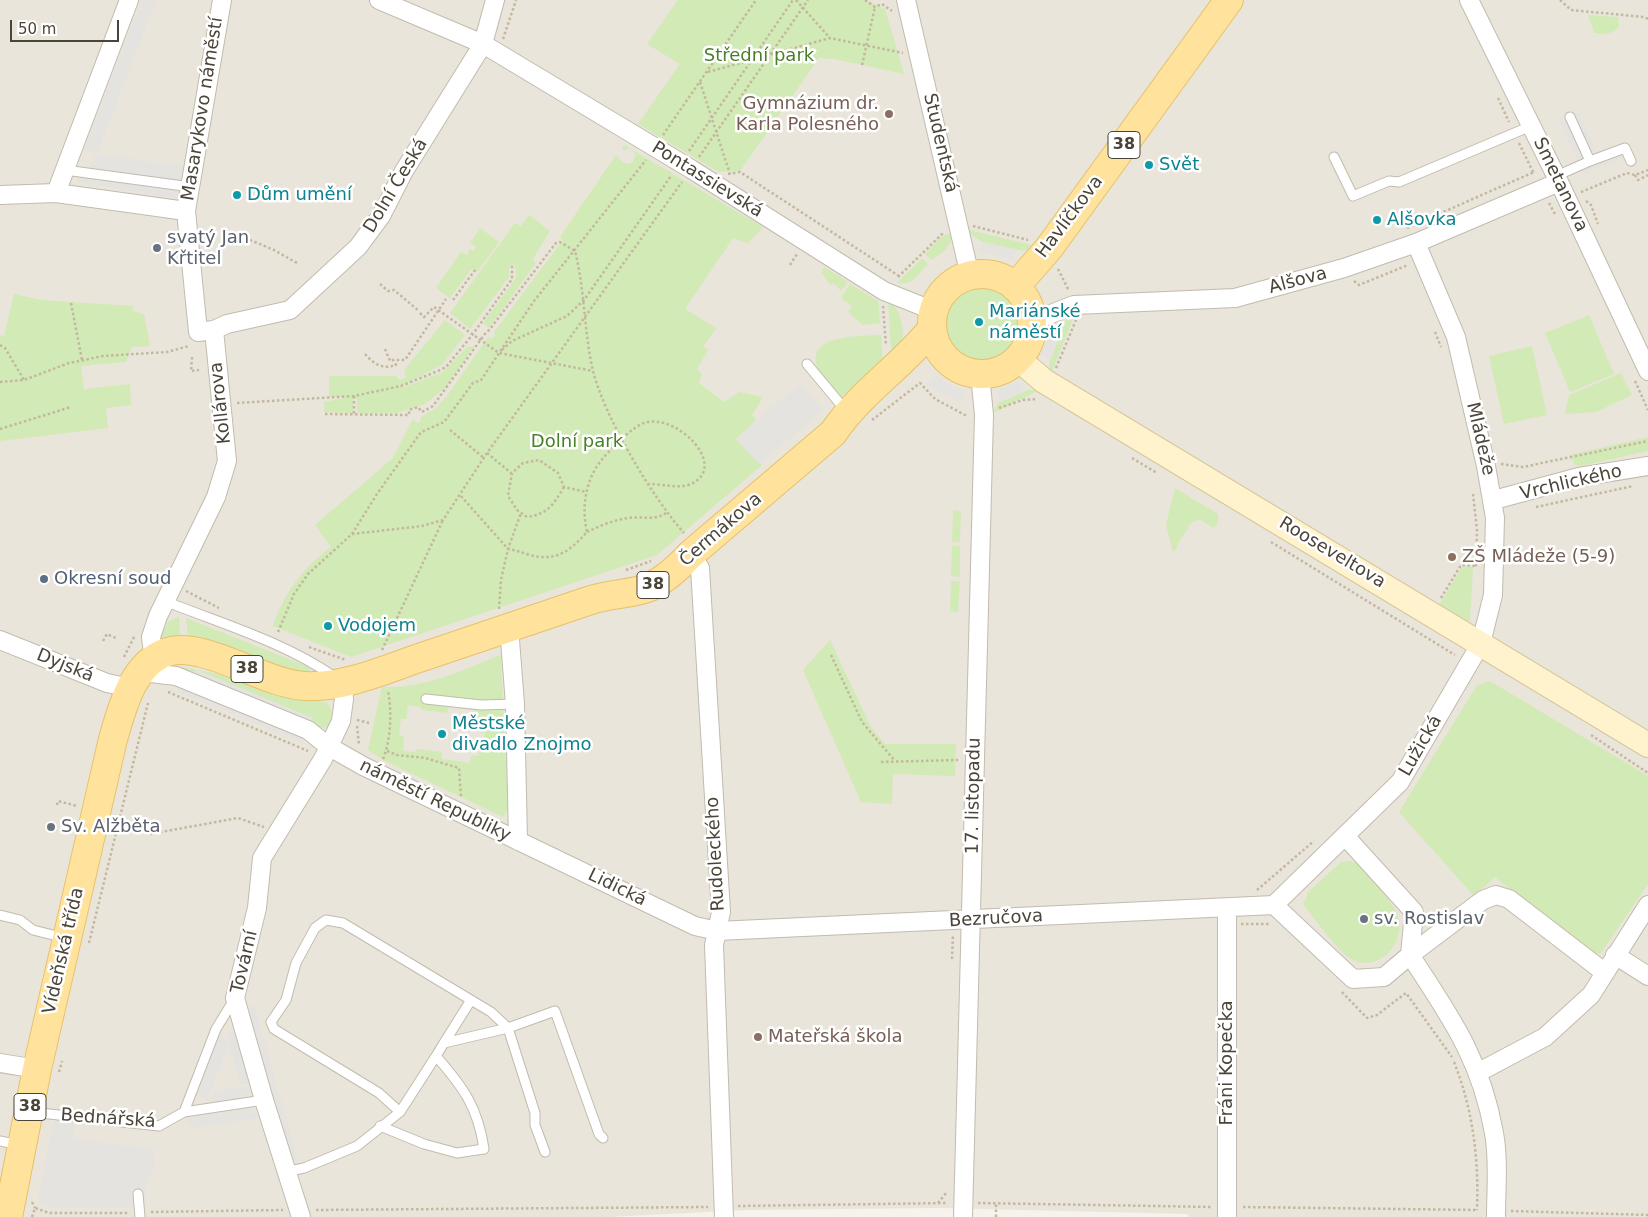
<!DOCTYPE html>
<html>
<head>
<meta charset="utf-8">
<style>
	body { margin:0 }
	#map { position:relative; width:1648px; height:1217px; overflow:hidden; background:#f6f3ec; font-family:"DejaVu Sans",sans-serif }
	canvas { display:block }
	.scale { position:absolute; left:10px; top:20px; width:109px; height:22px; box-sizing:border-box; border:2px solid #4b4439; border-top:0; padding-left:6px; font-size:15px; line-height:18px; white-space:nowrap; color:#4b4439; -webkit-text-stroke:4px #fff; paint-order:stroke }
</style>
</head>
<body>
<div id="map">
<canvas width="1648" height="1217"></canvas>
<div class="scale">50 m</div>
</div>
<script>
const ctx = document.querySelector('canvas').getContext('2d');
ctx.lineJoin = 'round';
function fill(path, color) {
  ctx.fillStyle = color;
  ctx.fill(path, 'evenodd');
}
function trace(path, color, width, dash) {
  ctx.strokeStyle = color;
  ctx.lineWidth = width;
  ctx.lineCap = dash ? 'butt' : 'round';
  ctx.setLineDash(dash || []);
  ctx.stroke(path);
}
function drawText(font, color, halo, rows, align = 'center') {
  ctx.font = font + ' "DejaVu Sans",sans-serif';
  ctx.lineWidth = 5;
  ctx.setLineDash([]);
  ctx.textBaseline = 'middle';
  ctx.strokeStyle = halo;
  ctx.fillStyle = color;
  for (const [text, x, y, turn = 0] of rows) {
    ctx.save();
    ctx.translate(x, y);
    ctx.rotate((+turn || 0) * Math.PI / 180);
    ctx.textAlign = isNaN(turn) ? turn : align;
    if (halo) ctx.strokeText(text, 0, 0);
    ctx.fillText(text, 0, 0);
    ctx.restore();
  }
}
fill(new Path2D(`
	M0,0h1648v1217h-459l-1,-3 -247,-6 -195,2 -137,7h-609z`), '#eae5da');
fill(new Path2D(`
	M678,0h188l19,9 19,65 -70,-15 -15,-1 -79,113 -21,1 -81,-48 42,-60 -33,-20z
	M1588,15l30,2 1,10c-8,8 -14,7 -25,6z
	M624,145l139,82 -15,16 -15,-5 -48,71 31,19 -13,19 5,3 -11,19 5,6 -3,8 25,19 15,-10 24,5 -11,18 4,5 -20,19 26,26 -105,90 -306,102 -78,-31c11,-33 30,-58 58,-79l-16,-22 78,-67 20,-39 2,3 4,1 3,-7 13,-7 12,-13 41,-59 4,1 3,-2 -1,-4 69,-92 -3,-3 56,-82 6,7 7,2 4,-2 3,-8 -6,-5 -6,1 -2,-2z
	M529,215l21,16 -17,28 3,4 -47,65 -6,-5 33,-45 -1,-13 -6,2v10l-39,52 -20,-16 65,-90 6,3z
	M480,228l19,14 -22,30 -5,-4 -22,30 -14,-10 25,-36 7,3 1,-6 5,2 2,-4 -6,-4z
	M969,230l63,15 2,2 -11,4 -41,-9 -11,-8z
	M952,233c1,14 -11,20 -20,27l-7,-6 17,-18z
	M922,258l6,6c-10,10 -14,22 -31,19z
	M824,267l24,15 -7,9 -7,-8 -4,2 -9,-13z
	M850,284l28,17 2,22 -17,2 -15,-13 4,-6 -11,-8z
	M942 324a40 40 0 1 1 80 0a40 40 0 1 1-80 0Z
	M14,294l27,6 92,6v5l11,3 6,32 -18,1 -6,15 -45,4 3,23 46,-5 1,21 -25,3 2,20 -108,13v-106l4,1z
	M888,301c17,11 17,38 12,57l-9,-9z
	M1589,315l25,59 -44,18 -25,-59z
	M1073,317v2l-22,55c-1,-3 -2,-5 -2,-8 0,-4 16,-45 19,-48z
	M445,320l20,15 -23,30 -41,21 3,1 39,-15 24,-25 7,-1 -28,41 -21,17 -28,9h-40v-14h-4v14l-29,-1v-10l26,-5h-21v-21h67l4,4 6,-3 -2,-7z
	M881,335l2,27 -42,35c-7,-8 -20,-19 -24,-31 -10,-32 45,-30 64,-31z
	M1532,346l15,69 -43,9 -15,-68z
	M1621,373l11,22 -36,17 -31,2 4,-19z
	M1027,390h13l-47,23 5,-10z
	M1648,437v14l-67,15 -6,-1 -5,-10z
	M1175,488l43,26v8l-4,6 -15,-9 -8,4 -15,24 2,1 -5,4 -7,-27z
	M953,510l8,1 -1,31h-8z
	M952,546h8v31l-9,-1z
	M1462,567h11l-3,53 -2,2 -29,-17z
	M951,581h9l-2,31 -8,-1z
	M179,617l1,18 -19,2 7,-15z
	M186,618l123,49 1,4c-11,5 -101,-30 -122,-35z
	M830,640l41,87 14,17h71l-1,32 -62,-2 -1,30 -31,-2 -58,-132z
	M499,655l2,1 7,153 -5,8 -120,-57 -15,-10 14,-63c39,2 82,-16 117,-32zM408,705l13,2v3l26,3 2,-6 28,4v7l6,1 -2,14h4l-7,23 -6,-1 -2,8 -28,-4v-7l-26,-3 -1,3 -12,-1 1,-15 -5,-1 2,-16h5z
	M182,667l36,7 58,22 50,6c8,9 7,15 1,25l-9,2 -9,-1 3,-10 -132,-44z
	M1490,681l158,95v108l-47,69 -11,1 -95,-77 -21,19 -75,-84 78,-127z
	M1349,861l7,2c12,14 37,37 42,54 9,29 -25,59 -50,40 -14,-11 -33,-38 -45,-53l5,-10h-2l35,-32z`), '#d2eab5');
fill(new Path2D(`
	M142,0h14l-59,154 86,12 -5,33 -101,-17v-15l12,1 8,-14 -13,-4z
	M1578,111l19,42 23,-7 4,11 -40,17 -26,-55z
	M982,242l34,8 -3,11 -16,-6 -18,-2z
	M1050,328l11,4 -10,27 -10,-5z
	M935,375l15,10 15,6 -3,11 -22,-9 -13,-10z
	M1019,381l5,11 -23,10 -4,-11z
	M800,383l22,27 -61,53h-3l-22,-24z
	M197,670l116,48 -10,25 -125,-51 -1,-10z
	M254,1006l44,153 -11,3 -44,-153z
	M239,1029l14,54 -13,2 -11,-43 -22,60 -9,-10 21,-61 10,10 -2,-9z
	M253,1085l-6,13 -37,6 5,-13z
	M250,1108l8,10 -65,10 -8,-10z
	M54,1119l20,2 -1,19 80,8 2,20 -9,14v25l-91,1 -12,-4 -5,-6 1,-4z`), '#e5e3e0');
const lane = new Path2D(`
	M1334,157l19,39 36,-15 10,1 132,-56
	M1590,161l35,-13 6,13
	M65,170l126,17
	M1556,176l34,-15 -20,-44
	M807,364l40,48
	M165,601c57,23 120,41 171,77
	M426,699l55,6 34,-1
	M0,915l20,5 13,10 32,8
	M235,998l-19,31 -32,83 80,-12
	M444,1043l27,-43
	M436,1056l8,-13 64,-15 47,-17 44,123 4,4
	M31,1112l128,14 25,-14
	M400,1112l-21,-19 -105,-64 -3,-7 15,-22 10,-37 19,-35 11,-8 17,3 128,77 20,12 17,16 27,85v12l10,27
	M0,1141l19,4
	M285,1172l19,-4 53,-22 43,-34 36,-56c27,31 42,51 48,93l-27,4 -33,-9 -44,-18
	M138,1194l2,23`);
const street = new Path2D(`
	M222,0l-36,211 12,121 16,-2 13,-6 63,-14 68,-63 23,-31 23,-45 79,-127 12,-44
	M379,0l104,44 208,125 193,122 50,20
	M906,0l64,276
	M1469,0l90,182 89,189
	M56,193l73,-193
	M0,195l56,-2 130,18
	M1031,333l12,-16 31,-12 161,-7 109,-30 72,-25 143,-61
	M1494,500l85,-23 69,-11
	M691,554l9,14 21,344 -7,33 10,272
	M509,627l6,77 3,137
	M0,640l107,43 24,5
	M154,660l-3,-23 7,-21 58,-119 11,-36 -13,-131
	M142,672l34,4 132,54 20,16 35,20 332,160 22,5 557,-26
	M1274,905l126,-123 81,-139 12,-48 2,-77 -9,-52 -30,-129 -40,-94
	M1274,905l79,74 31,-2 26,-22 4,-43 -69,-76
	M1227,908v309
	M1615,955l33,21
	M0,1063l37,6
	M1479,1072l66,-35 46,-42 57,-90
	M301,1217l-37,-117 -29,-102 22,-90 5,-50 61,-99 18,-38 3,-22 -1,-17
	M963,1217l21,-802 -4,-41
	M1496,1217c0,-27 3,-57 -2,-84 -13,-74 -44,-117 -84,-178l73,-55 13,-5 13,4 95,73`);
const secondary = new Path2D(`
	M1018,359l26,22 604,364`);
const primary = new Path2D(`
	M932 324a50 50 0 1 1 100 0a50 50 0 1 1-100 0Z
	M1015,287l34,-39 180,-248
	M8,1217l29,-148 76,-330c9,-30 19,-75 54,-87 36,-12 99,33 138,34 40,2 81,-17 117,-29 57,-19 113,-38 169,-57 18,-6 43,-6 59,-13 16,-8 30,-21 41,-33l142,-121c27,-40 68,-66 98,-103`);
trace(lane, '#c2bbae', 11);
trace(street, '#c2bbae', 20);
trace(secondary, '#d6c79b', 26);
trace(primary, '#e6c16a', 30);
trace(new Path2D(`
	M796,0l34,38
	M865,0l10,7 7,-3 10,7
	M1560,0l11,10 73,7 4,2
	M503,39l13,-39
	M862,65l13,-58
	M708,72l122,-34 73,15
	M700,82l30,92
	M1498,98l11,24
	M663,135l93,-135
	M1519,143l15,31
	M689,151l104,-151
	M699,157l109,-157
	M728,174l12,-2 159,104
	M1635,175l3,5 10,-5
	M1581,192l46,-19 8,2 13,-5
	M1586,201l5,4 7,19
	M1549,203l7,13
	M973,226l55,14
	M1407,228l127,-56
	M236,234l38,16 23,13
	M790,265l7,-11
	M1058,269l11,22
	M898,277l46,-45
	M1354,281l5,4 49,-20
	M380,284l8,7 6,-1 25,21
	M453,300l22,-30
	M71,303l11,57
	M883,306l3,40
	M420,313l4,4 10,-10 65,46 94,18
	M1435,332l6,15
	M0,345l5,3 19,32
	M385,349l5,12 3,-1
	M502,350l10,-9 55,-25 17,-16 87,-124
	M365,354c9,10 17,16 31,11l-3,-5h12l41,-61
	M192,357l-1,14 8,-1
	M1056,368l20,-48
	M1635,381l13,29
	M0,382l24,-2 45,-17 34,-7 64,-4 22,-6
	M354,396v19
	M237,403l117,-7 47,-10 37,-15 8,-4 27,-33 39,-55v-13
	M999,408l24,-8 14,-1
	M325,414l84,1v-5l9,-3 4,5 11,-6 51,-71 6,-6 66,-86 4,-1 15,9c10,40 9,81 18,120 12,47 59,126 91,162
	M872,420l48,-37 15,16 32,17
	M0,429l71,-22
	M450,430l34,28
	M487,453l24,20
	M1132,458l25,15
	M1501,464l22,3 125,-26
	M564,487c-11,18 -16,27 -37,30l-10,-7 -9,-14 4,-23 11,-10 16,-3 19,13 6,14 22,5
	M1473,494l4,36 -1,38
	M461,496l47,53c8,1 14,4 22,6 26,7 40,-4 57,-23 -6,-26 -1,-55 17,-75 9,-10 28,-30 40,-34 32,-11 86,43 47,61 -12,5 -29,0 -42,0
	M1536,507l97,-21
	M587,532c12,-6 27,-12 41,-14 13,-2 27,3 38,-5
	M352,534l70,-8 21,-6 44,-67 195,-271
	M1271,542l184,113
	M626,570l25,-9
	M186,591l33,17
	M1441,598l20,-33 15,1
	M499,609l2,-29 7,-31 13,-36
	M278,632l16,-38 14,-20 44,-40 25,-40 44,-62 23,-10 29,-39 8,-3 53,-79 112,-141
	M103,641l4,-7 9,4
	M309,647l37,13
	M382,650l61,-130
	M831,655l31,67 33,39
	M124,657l11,-22
	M168,692l140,59
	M357,720l12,3
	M357,726l2,19
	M1591,735l57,38
	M387,751l10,4 28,3 34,10 2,29
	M383,759c8,-19 9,-48 5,-68
	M881,762l77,-2
	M57,805l1,-4 19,5
	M150,834l88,-16 26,9
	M1257,890l57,-49
	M1241,924h30
	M89,943l59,-240
	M952,959l1,-25
	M1342,992l25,26 10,-3 29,-22 46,64
	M1454,1062c19,48 25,97 23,148
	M59,1072l3,-11
	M32,1202l3,6
	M938,1203l9,-11
	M978,1203l235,4
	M738,1206l210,-3
	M1243,1207l235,3
	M316,1210l392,-3
	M1511,1211l137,4
	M151,1212l132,-2
	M32,1217l3,-9 14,5h79
	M996,1217v-14`), '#c4b79f', 2.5, [2.5, 2.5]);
trace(lane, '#fff', 9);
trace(street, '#fff', 18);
trace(secondary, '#fff3cd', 24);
trace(primary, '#ffe39c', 28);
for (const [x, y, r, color] of [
	[889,114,5,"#8d6e63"],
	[1149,165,5,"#0f9aa8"],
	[237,195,5,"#0f9aa8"],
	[1377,220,5,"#0f9aa8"],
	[157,248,5,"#6b7280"],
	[979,322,5,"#0f9aa8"],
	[1452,557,5,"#8d6e63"],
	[44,579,5,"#5c6f8a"],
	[328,626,5,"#0f9aa8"],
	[442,734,5,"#0f9aa8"],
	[51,827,5,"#6b7280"],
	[1364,919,5,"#6b7280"],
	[758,1037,5,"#8d6e63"]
]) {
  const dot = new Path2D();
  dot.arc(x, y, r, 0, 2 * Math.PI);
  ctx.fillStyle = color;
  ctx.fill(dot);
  trace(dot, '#fff', 2);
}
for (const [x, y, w] of [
	[1124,145,32],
	[653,585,32],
	[247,669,32],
	[30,1107,32]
]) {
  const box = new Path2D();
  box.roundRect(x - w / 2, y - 13.5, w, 27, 4);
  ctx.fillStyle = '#fff';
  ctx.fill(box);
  trace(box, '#4b4439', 1);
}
drawText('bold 16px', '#4b4439', null, [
	["38",1124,145],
	["38",653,585],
	["38",247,669],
	["38",30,1107]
]);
drawText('18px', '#4a7f2a', '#fff', [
	["Střední park",759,56],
	["Dolní park",577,442]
]);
drawText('18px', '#785e54', '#fff', [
	["Gymnázium dr.",879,104,"right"],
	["Karla Polesného",879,125,"right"],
	["ZŠ Mládeže (5-9)",1462,557],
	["Mateřská škola",768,1037]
], 'left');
drawText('18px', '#4b4439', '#fff', [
	["Masarykovo náměstí",203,109,-81],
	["Studentská",940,143,77],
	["Pontassievská",707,180,32],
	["Smetanova",1560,185,64],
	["Dolní Česká",396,186,-59],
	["Havlíčkova",1070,217,-53],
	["Alšova",1298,281,-15],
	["Kollárova",221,403,-96],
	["Mládeže",1480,439,77],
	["Vrchlického",1571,483,-13],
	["Čermákova",721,530,-41],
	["Rooseveltova",1332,553,31],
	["Dyjská",65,666,22],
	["Lužická",1421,746,-60],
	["17. listopadu",974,796,-89],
	["náměstí Republiky",435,801,26],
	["Rudoleckého",716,854,-93],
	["Lidická",617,888,26],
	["Bezručova",996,919,-3],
	["Vídeňská třída",64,951,-77],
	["Tovární",245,962,-77],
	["Fráni Kopečka",1227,1063,-90],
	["Bednářská",108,1119,4]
]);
drawText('18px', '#0d838f', '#fff', [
	["Svět",1159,165],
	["Dům umění",247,195],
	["Alšovka",1387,220],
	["Mariánské",989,312],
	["náměstí",989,333],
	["Vodojem",338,626],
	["Městské",452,724],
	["divadlo Znojmo",452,745]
], 'left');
drawText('18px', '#5b616d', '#fff', [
	["svatý Jan",167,238],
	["Křtitel",167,259],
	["Sv. Alžběta",61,827],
	["sv. Rostislav",1374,919]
], 'left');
drawText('18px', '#4e5e75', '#fff', [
	["Okresní soud",54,579]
], 'left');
</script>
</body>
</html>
